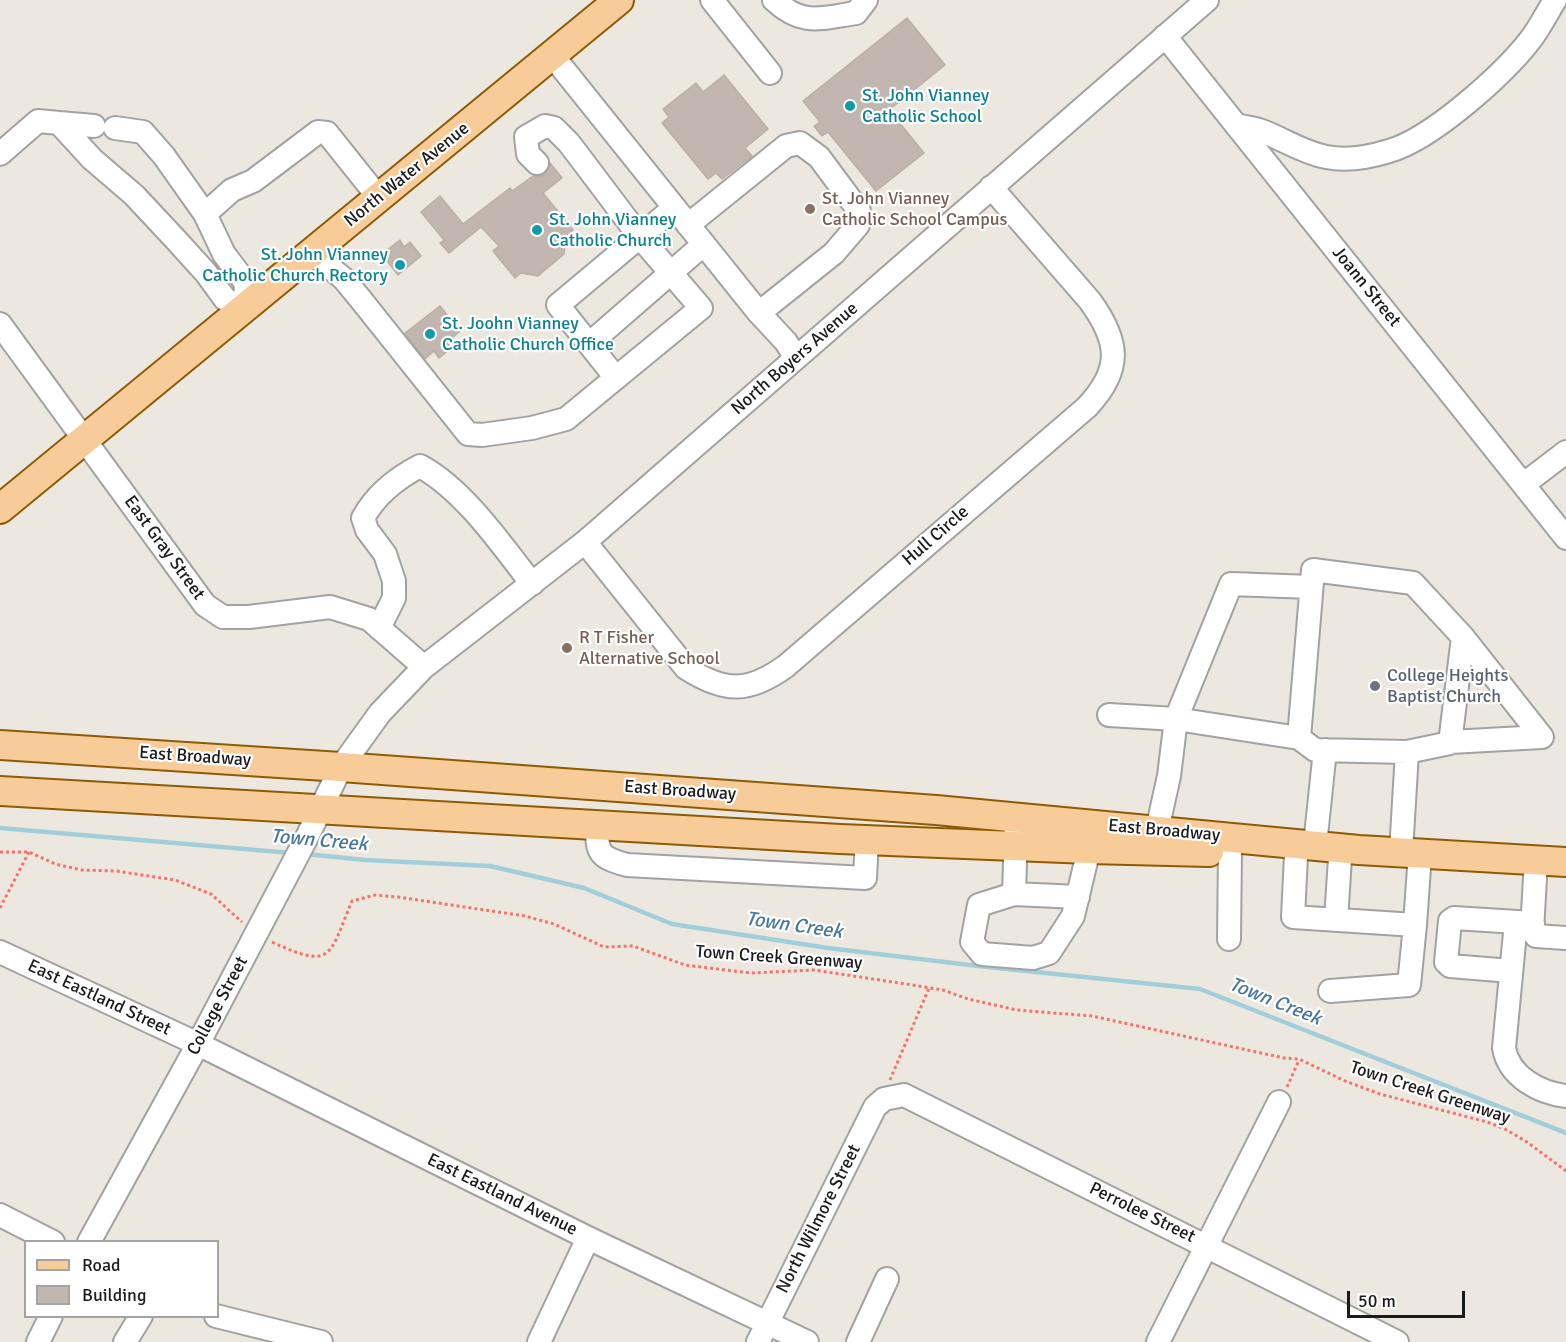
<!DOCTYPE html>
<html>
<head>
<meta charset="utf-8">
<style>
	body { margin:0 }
	#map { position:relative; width:1566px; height:1342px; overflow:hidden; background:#ece8e0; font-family:Signika,sans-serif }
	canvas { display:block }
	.legend { position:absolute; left:24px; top:1240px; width:195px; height:78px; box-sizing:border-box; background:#fff; border:2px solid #a4a4a4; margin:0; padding:8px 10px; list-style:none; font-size:18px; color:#1b1b1b }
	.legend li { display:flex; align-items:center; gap:12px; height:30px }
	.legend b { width:30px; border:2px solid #a4a4a4 }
	.scale { position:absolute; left:1347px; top:1291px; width:118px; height:27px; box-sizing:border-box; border:3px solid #1b1b1b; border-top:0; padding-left:8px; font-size:18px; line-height:21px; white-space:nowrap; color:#1b1b1b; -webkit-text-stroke:4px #fff; paint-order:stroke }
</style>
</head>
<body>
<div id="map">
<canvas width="1566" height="1342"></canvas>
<ul class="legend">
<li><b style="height:8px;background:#f8cc99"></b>Road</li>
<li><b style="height:16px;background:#c1b7b0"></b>Building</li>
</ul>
<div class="scale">50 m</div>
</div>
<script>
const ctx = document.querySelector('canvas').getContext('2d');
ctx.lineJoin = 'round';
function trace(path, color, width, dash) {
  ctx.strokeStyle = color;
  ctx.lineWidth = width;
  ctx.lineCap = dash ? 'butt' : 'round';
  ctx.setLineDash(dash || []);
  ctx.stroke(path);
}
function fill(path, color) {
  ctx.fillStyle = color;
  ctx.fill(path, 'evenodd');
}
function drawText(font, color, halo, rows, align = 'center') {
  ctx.font = font + ' Signika,sans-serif';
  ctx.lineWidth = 4.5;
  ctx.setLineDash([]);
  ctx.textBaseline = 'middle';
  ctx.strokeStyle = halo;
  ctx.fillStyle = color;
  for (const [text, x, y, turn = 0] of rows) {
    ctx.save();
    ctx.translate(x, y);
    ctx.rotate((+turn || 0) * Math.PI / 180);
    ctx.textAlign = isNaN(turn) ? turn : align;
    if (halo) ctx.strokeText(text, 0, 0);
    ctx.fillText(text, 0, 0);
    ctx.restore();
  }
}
trace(new Path2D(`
	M0,828l291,25
	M306,854l59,6 125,6 94,22 88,36 156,24 150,18 222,23 366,144`), '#a1ced9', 4.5);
const building = new Path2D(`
	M907,18l38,47 -56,45 35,43 -48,38 -48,-59 -6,4 -8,-10 6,-4 -17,-21z
	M724,75l44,54 -23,19 7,8 -30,23 -6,-6 -8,6 -46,-56 7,-6 -6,-8 33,-26 7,9z
	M550,163l12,15 -19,15 30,37 -7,6 -2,18 -26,22 -17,-3 -6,5 -22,-27 6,-5 -18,-19 -32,26 -9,-10 4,-3 -23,-28 19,-16 23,28 47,-36 2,3 21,-15h7l6,-3z
	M400,240l4,7 6,-5 11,14 -23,19 -16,-21z
	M440,306l20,25 -13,11 4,6 -12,10 -5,-7 -9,8 -20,-26z`);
fill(building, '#c1b7b0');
trace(building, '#bdaea3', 1.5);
const minor = new Path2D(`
	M712,0l58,73
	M774,0c29,27 47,18 82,13l10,-13
	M1165,36l401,502
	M552,55l207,258 27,29 10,16
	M59,123l35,3
	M1236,125c8,2 16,3 23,5 23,8 42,22 67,27 21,4 44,0 63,-6 43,-12 115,-77 142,-112 9,-12 16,-26 24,-39
	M0,154l38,-33 21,2 33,36 42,36 43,46 29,32 19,26 20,10 1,-26 -22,-29 -19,-40 -41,-58 -21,-24 -28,-4
	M205,214l27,-24 21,-9 65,-49 9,1 52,65
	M688,225l98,-79 14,-3 19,14 40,54 -1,14 -24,28 -75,60
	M312,253l32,26 18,22 106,133 14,1 50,-7 34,-9 135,-111 -61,-71 -71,-94 -15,-15 -9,-2 -19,11 2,17 9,9
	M0,324l205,281 18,12h26l81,-10 39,12 55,48
	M589,344l115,-100
	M616,378l-58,-73 116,-97
	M1524,484l42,-32
	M585,542l101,126c39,25 63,25 100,-2l301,-259c36,-38 32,-66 3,-106l-99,-114
	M1311,587l-80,-3 -55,135 123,19 16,12 92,2 -6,100
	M379,628l15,-30v-17l-9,-27 -18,-24 -4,-12c12,-22 34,-40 57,-52 44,24 81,78 112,118
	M1109,715l67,4 -7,57 -12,54
	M1299,738l14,-168 100,13 50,54 -13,106 -43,9
	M1450,742l92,-5 -79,-100
	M597,825c0,28 1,32 30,40l238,13 2,-39
	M1016,829l-2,65 -35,11 -7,37 10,12 51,4 16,-5 24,-37 16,-67
	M1315,845l10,-95
	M1296,855l-3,62 122,8 5,-72
	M1536,860l-4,71 4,5 30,2
	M1014,894l64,3
	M1336,920l4,-62
	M1516,922l-12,126c5,29 36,45 62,48
	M1229,939l1,-86
	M0,952l198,92 390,194 219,104
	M1511,971l-61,-5 -4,-4 4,-41 4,-3 79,5
	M1330,991l79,-6 6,-60
	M0,1215l53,27
	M89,1242l109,-198 109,-207 34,-70 39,-54 44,-46 161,-125 622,-542
	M216,1316l105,26
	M38,1342l13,-26
	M125,1342l16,-26
	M539,1342l49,-104
	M758,1342l117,-235 9,-8 20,-4 493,247
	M858,1342l29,-63
	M1158,1342l121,-240`);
const major = new Path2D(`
	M0,509l619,-509
	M0,745l341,22 595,43 423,40 207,12
	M0,791l840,48 249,10 120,3`);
trace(minor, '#a2a2a2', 26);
trace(major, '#8d5b05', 32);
trace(new Path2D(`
	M0,852h29l26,12 27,6 34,1 59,9 36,14 31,28
	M0,908l29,-56
	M272,942c62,29 57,13 80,-41l23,-6 23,2 127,19 29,8 50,23 29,-1 52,19 66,8 63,-3 92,14 37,6 25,9 49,11 75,6 192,42 15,1 46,22 35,13 107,28 18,7 22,13 39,29
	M890,1080l39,-92
	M1287,1087l12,-27`), '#f57369', 3, [3, 3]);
trace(minor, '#fff', 22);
trace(major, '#f8cc99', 28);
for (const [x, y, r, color] of [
	[850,106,6,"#0f9aa8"],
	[810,209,6,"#8d6e63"],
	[537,230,6,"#0f9aa8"],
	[400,265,6,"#0f9aa8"],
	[430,334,6,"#0f9aa8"],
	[567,648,6,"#8d6e63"],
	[1375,686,6,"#6b7280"]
]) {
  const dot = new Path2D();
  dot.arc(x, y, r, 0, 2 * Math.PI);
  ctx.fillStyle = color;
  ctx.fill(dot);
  trace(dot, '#fff', 2);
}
drawText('18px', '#0d838f', '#fff', [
	["St. John Vianney",862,96],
	["Catholic School",862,117],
	["St. John Vianney",549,220],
	["Catholic Church",549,241],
	["St. John Vianney",388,255,"right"],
	["Catholic Church Rectory",388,276,"right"],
	["St. Joohn Vianney",442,324],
	["Catholic Church Office",442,345]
], 'left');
drawText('18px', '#1b1b1b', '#fff', [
	["North Water Avenue",407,175,-39],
	["Joann Street",1366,287,51],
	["North Boyers Avenue",795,359,-41],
	["Hull Circle",936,536,-41],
	["East Gray Street",164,548,54],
	["East Broadway",195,757,4],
	["East Broadway",680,791,4],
	["East Broadway",1164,831,5],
	["Town Creek Greenway",779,958,4],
	["East Eastland Street",99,998,25],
	["College Street",218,1006,-62],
	["Town Creek Greenway",1430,1093,18],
	["East Eastland Avenue",502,1195,26],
	["Perrolee Street",1142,1213,26],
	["North Wilmore Street",819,1219,-63]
]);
drawText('18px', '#785e54', '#fff', [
	["St. John Vianney",822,199],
	["Catholic School Campus",822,220],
	["R T Fisher",579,638],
	["Alternative School",579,659]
], 'left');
drawText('18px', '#5b616d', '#fff', [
	["College Heights",1387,676],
	["Baptist Church",1387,697]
], 'left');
drawText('italic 20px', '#48779f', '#fff', [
	["Town Creek",319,841,5],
	["Town Creek",794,926,8],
	["Town Creek",1275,1002,22]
]);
</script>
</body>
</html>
